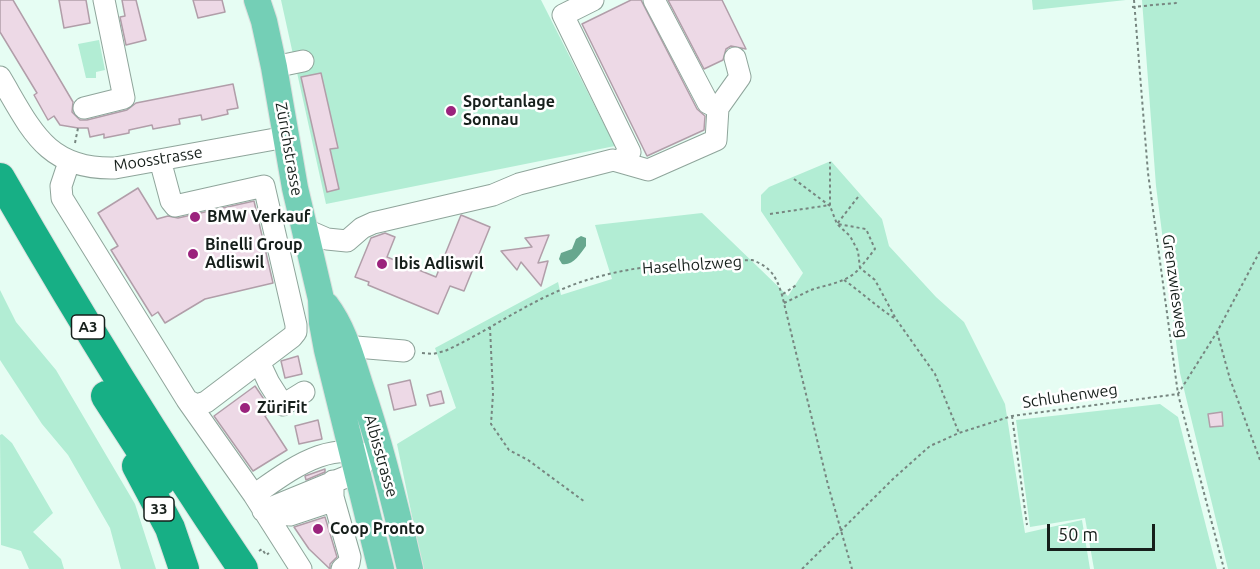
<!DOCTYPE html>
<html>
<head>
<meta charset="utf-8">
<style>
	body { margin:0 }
	#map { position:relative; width:1260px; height:569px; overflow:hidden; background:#e6fdf3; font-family:Ubuntu,sans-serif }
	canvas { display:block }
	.scale { position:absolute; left:1047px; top:524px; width:108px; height:27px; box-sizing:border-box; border:3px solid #161f1b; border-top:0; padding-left:8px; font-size:18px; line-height:21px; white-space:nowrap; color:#161f1b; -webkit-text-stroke:4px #fff; paint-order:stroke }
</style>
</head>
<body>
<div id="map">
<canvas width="1260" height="569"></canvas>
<div class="scale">50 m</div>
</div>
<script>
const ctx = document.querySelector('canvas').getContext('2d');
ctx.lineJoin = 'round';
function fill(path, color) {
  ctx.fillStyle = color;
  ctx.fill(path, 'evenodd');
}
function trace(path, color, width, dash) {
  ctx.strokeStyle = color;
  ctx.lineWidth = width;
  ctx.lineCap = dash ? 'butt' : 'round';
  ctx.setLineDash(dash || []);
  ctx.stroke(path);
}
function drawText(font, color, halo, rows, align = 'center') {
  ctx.font = font + ' Ubuntu,sans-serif';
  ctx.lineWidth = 5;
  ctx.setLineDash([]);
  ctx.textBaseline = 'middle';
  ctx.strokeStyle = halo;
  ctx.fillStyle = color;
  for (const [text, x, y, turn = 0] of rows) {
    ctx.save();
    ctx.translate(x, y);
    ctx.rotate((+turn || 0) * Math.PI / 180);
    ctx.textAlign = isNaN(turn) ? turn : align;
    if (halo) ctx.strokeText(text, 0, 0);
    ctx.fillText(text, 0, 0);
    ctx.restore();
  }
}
fill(new Path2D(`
	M281,0h260l74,146 -289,58z
	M1032,0h94l-93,10z
	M1142,0h118v569h-32l-48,-196 -24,-187z
	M99,40l6,30 -9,2v6h-10l-8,-34z
	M831,161l51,58 7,27 47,51 28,25 41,82 20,129 57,-13 8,49h-667l-26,-125 59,-36 -21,-60 123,-66 3,13 51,-16 -17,-54 107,-12 86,83 15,-23 -42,-62v-16l8,-8z
	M0,290l16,32 40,48 79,134 21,65h-35l-11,-41 -42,-73 -26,-31 -42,-64z
	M1160,404l18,13 39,152h-123l-9,-51 -55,9 -14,-107z
	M2,434l10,9 41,70 -20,19 28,27 3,10h-35l-8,-18 -20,-6 -1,-110z`), '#b2edd4');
fill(new Path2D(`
	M581,236l5,2v8c-6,8 -13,20 -24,18l-3,-5 2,-6 11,-4 4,-10z`), '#67a78e');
const building = new Path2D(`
	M0,0h13l60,102 -1,10 8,8h7l40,-10 9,-7 97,-19 5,24 -11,2 1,4 -26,6 -1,-5 -22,4 1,5 -27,5 -1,-4 -23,5v3l-25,5v-4l-14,3 -2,-9h-10l-18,-3 -6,-9 -6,4 -14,-25 3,-2 -37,-61z
	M59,0h27l4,23 -26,5z
	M122,0h14l10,40 -20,5 -6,-28 5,-1z
	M193,0h29l3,12 -27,6z
	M631,0h10l56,109 8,7 -1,14 -57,26 -65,-132z
	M668,0h54l24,49 -15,-3 -5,3 -3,11 -19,9z
	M321,73l17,75 -8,1 9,40 -12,3 -26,-115z
	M138,188l19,31 11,-3 10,2 76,-17 19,82 -68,16 -40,24 -7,-11 -6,4 -41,-66 7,-4 -20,-33z
	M461,215l29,12 -26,64 -14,-5 -12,28 -70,-29 1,-3 -14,-5 16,-39 14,-5 10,4 -8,20 49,20z
	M549,235l-11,28 10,-2 -7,25 -20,-24 -4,8 -16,-19 31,-4 -7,-9z
	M298,356l4,18 -17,4 -4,-17z
	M410,380l6,25 -22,5 -6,-25z
	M255,386l17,25 -7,5 22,34 -34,21 -39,-55z
	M441,391l3,12 -14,3 -3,-11z
	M1222,412l1,14 -13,1 -2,-13z
	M318,420l4,19 -23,5 -4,-18z
	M325,469v3l-19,8 -1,-4z
	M325,517l12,40 -7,7v5l-21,-20 -15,-22z`);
fill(building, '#edd9e6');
trace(building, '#b19ea9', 1.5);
const minor = new Path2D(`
	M593,0l-30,15 67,137 -11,9
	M654,0l54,103 10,5
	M274,67l29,-6
	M0,77c31,52 46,93 115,91l171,-31
	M84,108l40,-10 -20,-98
	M69,162l-8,24 1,12 125,202 9,5 10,-3 86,-65 4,-5v-7l-32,-139 -89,20 -4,-5 -11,-41
	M304,229l23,10 20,2 15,-13 11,-5 120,-28 26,-11 94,-24 35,10 68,-30 2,-32 22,-31 -5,-19
	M356,347l48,4
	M259,362l10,21 14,22 21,-13
	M187,400l67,95
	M333,481v16l17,60 -1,6 -7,6
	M263,511l95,-39 7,-12
	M270,512l20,3 39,-13 4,-5
	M301,569l-47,-74c40,-28 80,-60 130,-34`);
const major = new Path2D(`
	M257,0l7,21 10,46 21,121 26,111 1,24 5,27 54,219
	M326,305c18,24 25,52 34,80 21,61 36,122 50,184`);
const highway = new Path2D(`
	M0,178c76,133 157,264 243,391
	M106,396l55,85
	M137,466l33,62 14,41`);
trace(minor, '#8fa59b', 23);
trace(major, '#dee0df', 28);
trace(highway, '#dee0df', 32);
trace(new Path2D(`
	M1134,0l14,173 30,221 46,175
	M1132,7l44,-4 2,-3
	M75,143l3,-15
	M794,179l36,27
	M858,197l-21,27 29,5 9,20 -15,19 15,12 21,39 39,55 24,59
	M770,214l60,-9
	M844,280c17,12 32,26 50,38
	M783,294l15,-10
	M784,303c9,-4 18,-9 27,-13 17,-6 36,-7 49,-22l-2,-17 -8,-15 -13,-12 -7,-18v-44
	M490,327l3,67 -2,30 18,26 19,10 57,42
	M1217,332l13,47 30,81
	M422,353l11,1 12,-3c39,-18 74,-43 113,-60 60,-27 129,-29 194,-31 19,7 24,16 30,35l46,190 24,84
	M1012,416l15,109
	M259,551l3,-2 4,6 3,-2
	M802,569l91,-90 37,-33 29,-13 53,-17 166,-22 39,-62 43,-81`), '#778680', 2, [3, 3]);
trace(minor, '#fff', 21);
trace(major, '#74cfb6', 26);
trace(highway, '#17af85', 30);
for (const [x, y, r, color] of [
	[451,111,6,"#9b237d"],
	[195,217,6,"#9b237d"],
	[193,254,6,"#9b237d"],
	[382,264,6,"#9b237d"],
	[245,408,6,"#9b237d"],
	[318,529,6,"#9b237d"]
]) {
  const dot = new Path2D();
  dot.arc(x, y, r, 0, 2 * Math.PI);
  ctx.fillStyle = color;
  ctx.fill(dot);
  trace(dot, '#fff', 2);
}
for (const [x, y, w] of [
	[88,327,33],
	[159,509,30]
]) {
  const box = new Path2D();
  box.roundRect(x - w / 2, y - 12, w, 24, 4.5);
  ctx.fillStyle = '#fff';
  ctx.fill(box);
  trace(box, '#161f1b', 1.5);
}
drawText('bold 15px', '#161f1b', null, [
	["A3",88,327],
	["33",159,509]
]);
drawText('bold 16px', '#161f1b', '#fff', [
	["Sportanlage",463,102],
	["Sonnau",463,120],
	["BMW Verkauf",207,217],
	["Binelli Group",205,245],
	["Adliswil",205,263],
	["Ibis Adliswil",394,264],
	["ZüriFit",257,408],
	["Coop Pronto",330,529]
], 'left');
drawText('16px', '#161f1b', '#fff', [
	["Zürichstrasse",289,149,80],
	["Moosstrasse",158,159,-9],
	["Haselholzweg",692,265,-4],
	["Grenzwiesweg",1175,286,82],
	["Schluhenweg",1070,396,-8],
	["Albisstrasse",381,456,74]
]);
</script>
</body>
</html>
